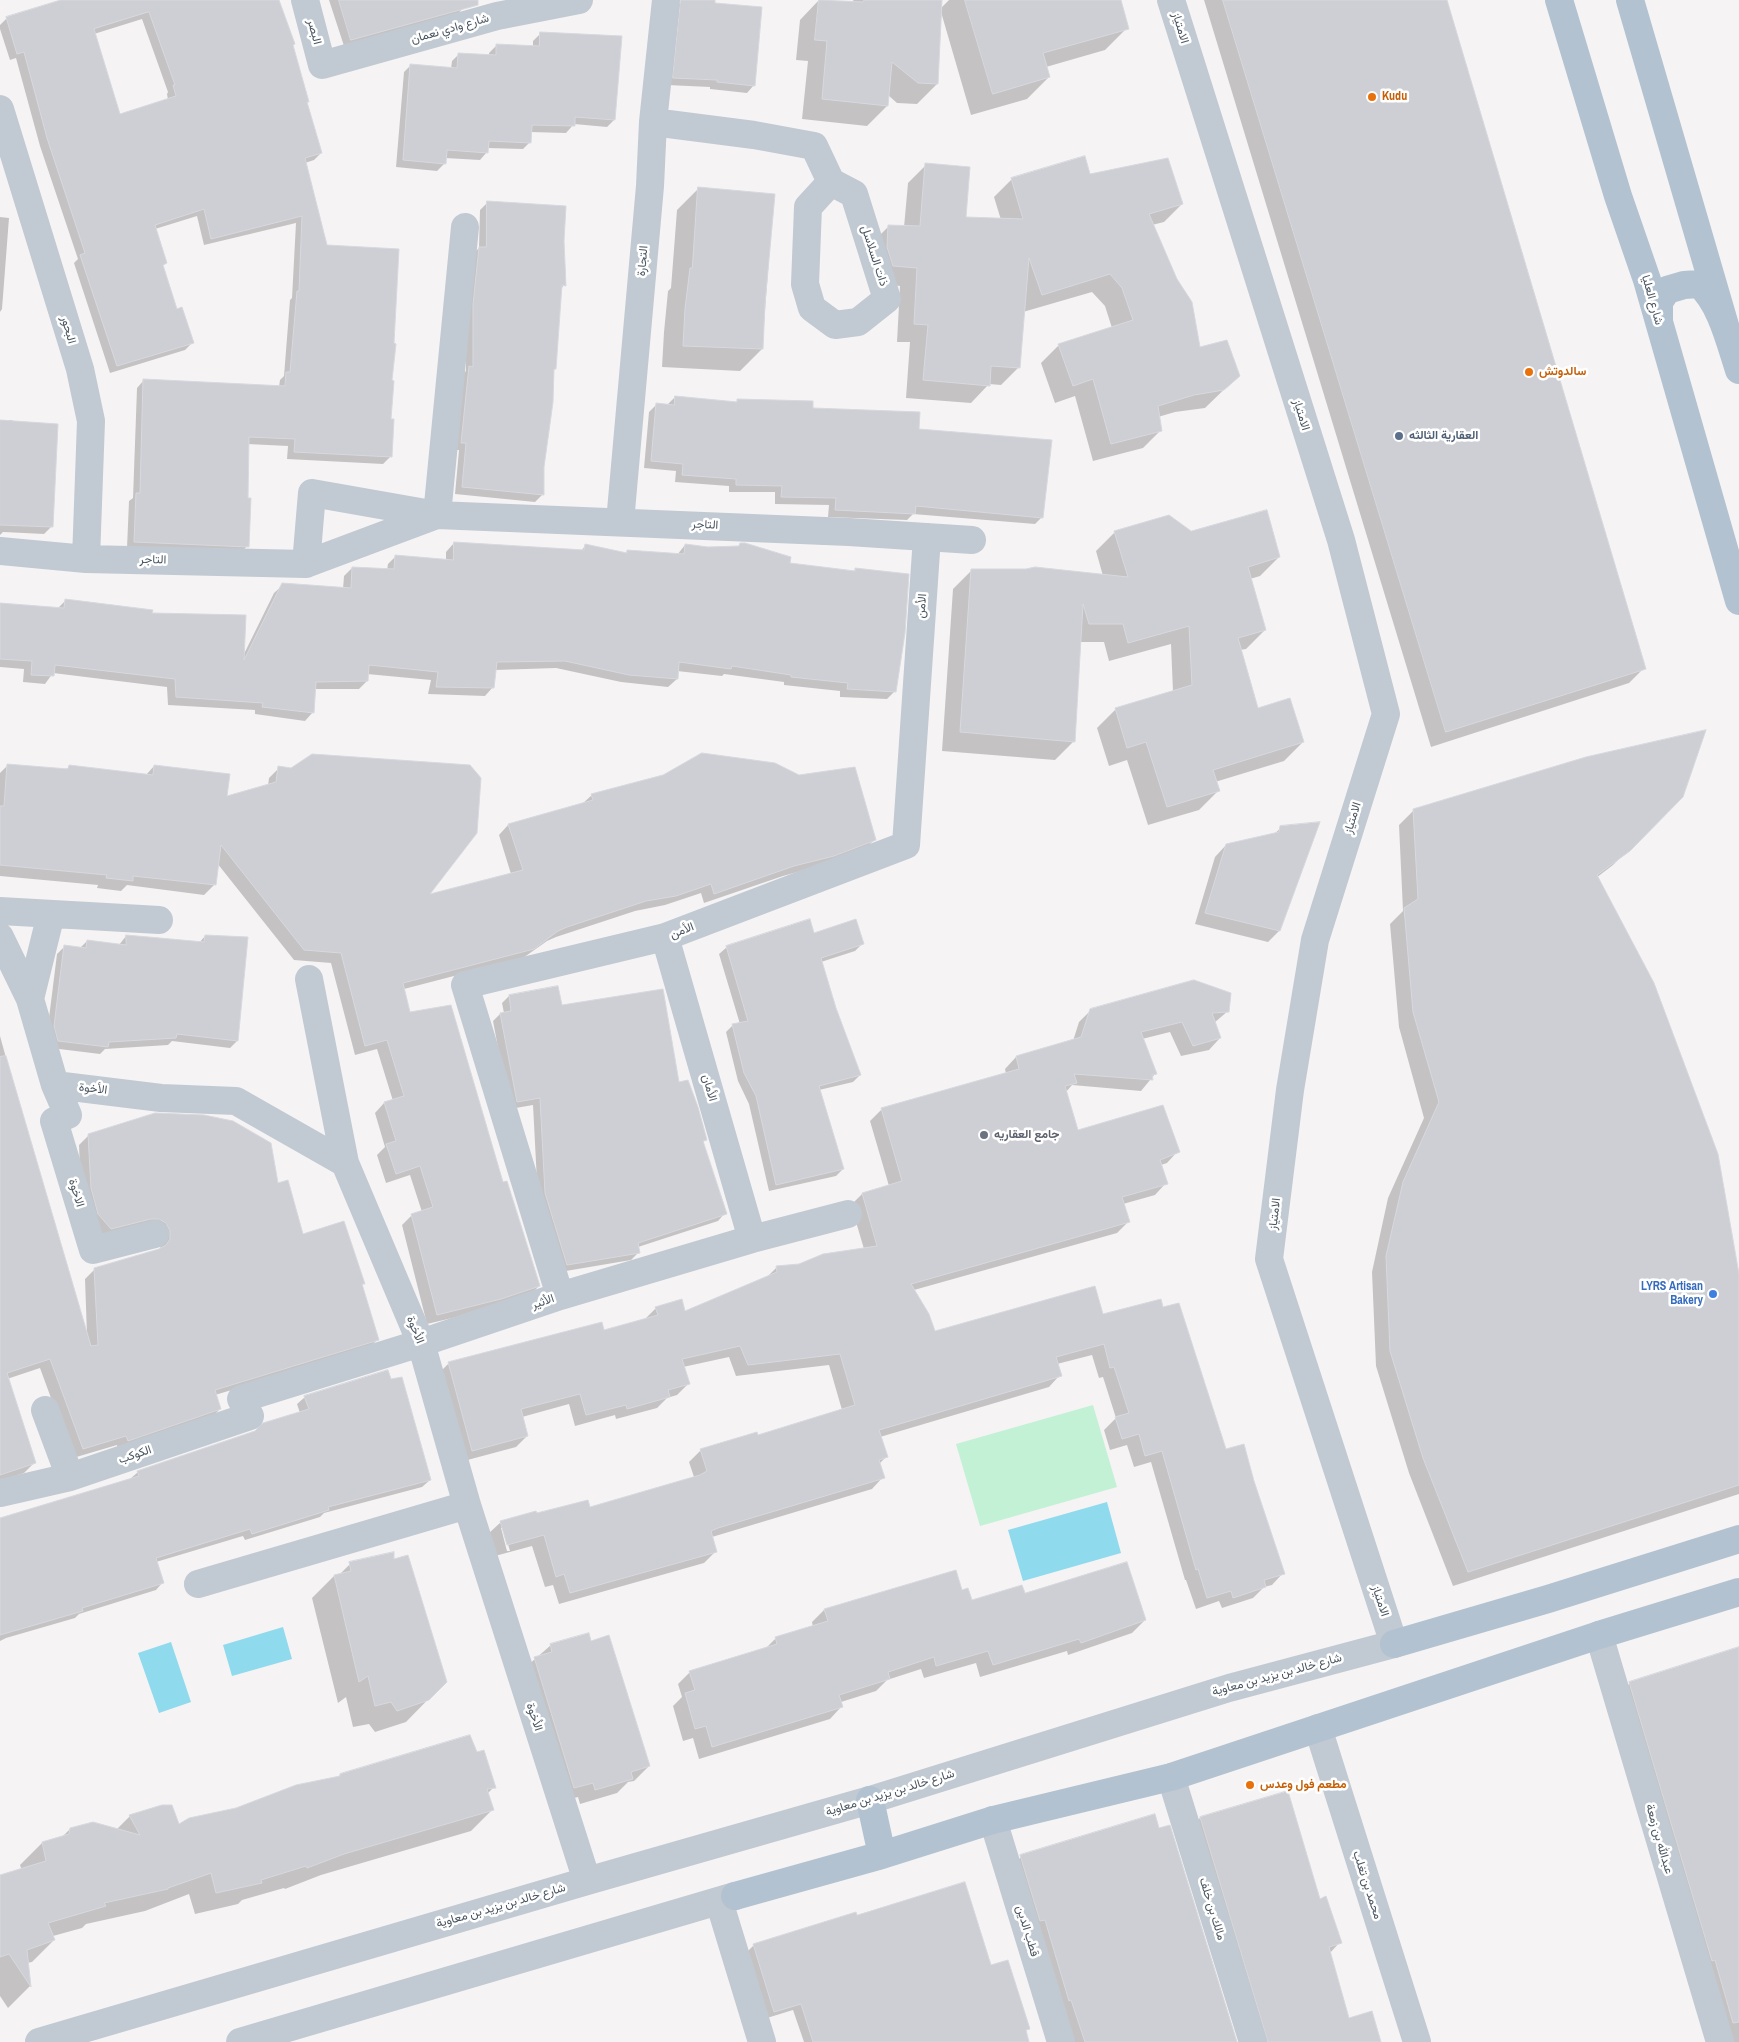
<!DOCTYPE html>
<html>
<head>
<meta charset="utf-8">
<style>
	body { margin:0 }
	canvas { display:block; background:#f5f3f3 }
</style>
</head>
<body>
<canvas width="1739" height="2042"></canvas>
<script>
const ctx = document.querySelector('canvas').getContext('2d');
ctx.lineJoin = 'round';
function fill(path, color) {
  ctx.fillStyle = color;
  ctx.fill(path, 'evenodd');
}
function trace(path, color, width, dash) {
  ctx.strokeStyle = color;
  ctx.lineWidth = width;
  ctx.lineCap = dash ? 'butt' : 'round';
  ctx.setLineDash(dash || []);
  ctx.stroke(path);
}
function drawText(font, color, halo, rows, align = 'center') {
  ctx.font = font + ' "Archivo Narrow",Vazirmatn,sans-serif';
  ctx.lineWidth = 5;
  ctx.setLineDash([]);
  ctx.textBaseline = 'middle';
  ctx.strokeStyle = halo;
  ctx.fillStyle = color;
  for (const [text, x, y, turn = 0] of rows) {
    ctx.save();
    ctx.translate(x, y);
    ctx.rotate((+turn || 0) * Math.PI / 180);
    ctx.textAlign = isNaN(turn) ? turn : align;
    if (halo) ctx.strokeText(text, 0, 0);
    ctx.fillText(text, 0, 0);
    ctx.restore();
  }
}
fill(new Path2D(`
	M1093,1405l24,82 -137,39 -24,-82z`), '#c3f1d5');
fill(new Path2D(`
	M1107,1502l14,51 -98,28 -15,-51z
	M283,1627l9,32 -60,17 -9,-31z
	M171,1642l20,60 -32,11 -21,-60z`), '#90daee');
fill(new Path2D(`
	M66,0h212l30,101 -2,2 15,50 -7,7 -9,3 21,83 65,136 -1,75 -7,7 -96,-5 1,-13 -41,-2v102l-7,8 -113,-6 2,-47 4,-3 4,-110 7,-8 135,7 1,-7 4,-4 6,-76 2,-2 4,-75 -92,22 -7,-29 -42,13 11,34 -4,3 14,45 16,32 -7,7 -75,23 -36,-110 4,-4 -38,-113 -24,-88 -6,2 -10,-31v-4l6,-6zM142,19l26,73 -1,2 1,6 -49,16 -25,-82z
	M329,0h138l-4,8 -7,8 -112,30z
	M714,0v4l40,81 -7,8 -37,-4v-2l-43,-2 7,-77 8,-7z
	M819,0l32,2 3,-2h87l-1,9 9,-9h170l8,28 -22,22 -59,17 3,10 -22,22 -56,16 -30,-103 -4,72 -20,20 -20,-1 -9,-8 -1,11 -20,20 -65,-7 6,-58 -12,-1 4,-40z
	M1204,0h241l199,668 -15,15 -198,64z
	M540,34l74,86 -7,7 -33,-3 -8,9 -36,-1v10l-7,7 -36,-1v4l-7,8 -35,-2v5l-8,8 -41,-4 8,-95 7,-7 40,4 1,-8 7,-7 30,2v-3l8,-8 36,2v-6z
	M926,165l38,53 37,2 -7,-23 18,-18 78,-4 92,29 -18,18 -12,3 47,123 39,28 -33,32 -30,4 -17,5 3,13 -18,18 -50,13 -18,-65 -20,7 -14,-40 18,-18 53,-17 -7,-22 -13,-14 -69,20 -5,56 -17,17 -12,-1 -18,19 -65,-5 4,-56h-13l3,-56 -25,-3 -4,-39 18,-18 15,1 4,-44z
	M699,188l75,7 -12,154 -22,22 -78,-4 2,-35 4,-41 3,-3 6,-78z
	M487,203l76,38 1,44 -3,4 -6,80 -2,2 -10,96 -1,28 -7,7 -80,-8 4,-44h-5l8,-75 4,-4v-59l6,-57 7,-7 1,-38z
	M0,217l9,1 -7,91 -2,3z
	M675,397l60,6 2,-2 75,8 106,21 124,87 -7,7 -122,-10 -6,6 -79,-3 1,-12 -54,-1v-12h-46v-6l-54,-4 1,-11 -32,-3 5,-56 7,-7 12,-1z
	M0,420h12l39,107 -7,7 -41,-2 -3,3z
	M1115,532l76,1 88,24 -19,19 -10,3 15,51 -19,19 -6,1 17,60 46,32 -19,19 -69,21 3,9 -19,19 -51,15 -21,-65 -18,6 -12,-38 19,-19 57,-17 -2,-48 -62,17 -5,-19h-25l-5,99 -19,19 -113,-9 11,-162 19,-19 131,6 -7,-25z
	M454,543l127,8 4,-5 40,8 2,-3 50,4 8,-10 23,3h29l3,-4 49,20 64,8 3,-3 39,122 -8,8 -47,-2v-6l-56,-6v-3l-60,-8 -2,2 -45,-5v8l-9,8 -47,-5 -65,-14 -61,2 -2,17 -8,9 -57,-2 3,-14 -64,-6v7l-8,8h-45l-1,23 -8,9 -50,-7v-4l-87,-5 -1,-18 -114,-14 -8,11 -22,-2 1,-13 -24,-2v-62l57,4 9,-9 85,14 92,42 31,-63 9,-8 60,4 1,-13 8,-8 35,2 1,-6 8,-8 50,5v-9z
	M8,765l57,5 4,-3 77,8 8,-9 71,31 43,-11 1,-8 10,-10 148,129 84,-23 -12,-39 9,-10 74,-21 10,-9 283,44 -10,10 -42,16 -40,11 -79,27 -3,-10 -36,12 -30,6 -79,26 -9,4 -24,17 -119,31 5,25 93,170 37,102 -10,10 -39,13 -63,15 -25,-99 10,-10 10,-3 -12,-37 -24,8 -9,-28 8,-8 -10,-34 9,-10 9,-2 -16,-52 -22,6 -24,-92 -37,-3 -77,-97 -3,22 -10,10 -77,-10 -6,6 -24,-3 1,-3 -98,-9v-103z
	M1682,796l-69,69 -17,13 143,403v213l-286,92 -44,-113 -33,-107 -4,-94 16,-74 36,-80 -25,-91 -9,-103 13,-13 -4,-86 15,-15z
	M1281,828l-2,103 -11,11 -73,-18 20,-67 11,-12 48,-11z
	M813,934l49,10 -7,7 -34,11 13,47 26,66 -7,7 -34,8 24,79 -7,7 -67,15 -20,-87 -11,-23 -12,-49 7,-7 7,-1 -21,-70 8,-7z
	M126,936l73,7 6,-7 32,105 -7,7 -58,-7 -4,4 -63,4 -5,5 -49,-6 -4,-14 10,-80 7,-7 16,1 7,-7 32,4z
	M509,996l52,11 117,76 28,57 -4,3 23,70 -7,8 -80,26 1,5 -8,8 -71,12 -22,-71 -5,-96 -23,4 -2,-8 -15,-80 7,-7 4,-1 -2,-10z
	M1091,1010l137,1 -14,12 6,15 -11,12 -28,6 -11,-24 -28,7 13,35 -14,17 -69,-6 -6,7 11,40 101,19 -11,12 -6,2 5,18 -11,12 -32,9 5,18 -11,11 -203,57 20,43 168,-17 151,165 30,92 -11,12 -8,2 -11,11 -31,10 -3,-7 -23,8 -10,-29h-1l-34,-118 -17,5 -7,-22 -17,5 -6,-20 12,-12 -13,-41 -4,1 -7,-23 -35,9 3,11 -11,12 -169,50 6,20 -7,7 4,13 -11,12 -160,48 4,14 -12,12 -145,41 -6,-19 -8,2 -13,-41 -37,10 -6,-23 12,-11 35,-7 53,-6 105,-32 -5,-15 12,-12 56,-13 85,-27 -13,-45 -93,11 -7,-19 -46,10 5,17 -11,11 -10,3 -10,10 -41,11 -1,-4 -40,11 -6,-22 -47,13 5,19 -11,11 -56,15 -23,-87 12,-12 154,-31 42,-13 11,-11 28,5 82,-35 11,-11 22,-1 65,-17 -13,-44 11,-11 27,-8 -19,-65 12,-12 124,-35 -1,-5 11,-12 57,-16 6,-19zM501,1528h2l7,23h-3z
	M0,1036l43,156 -43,17z
	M89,1135l188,49 25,52 62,47 -3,3 17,53 -10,10 -153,46 5,14 -10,10 -92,31 -1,-5 -44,13 -33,-90 -33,11 27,84 -10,10 -24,8v-237l87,91 -2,-56 10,-10 65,-19 1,-9 -60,-3 -20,-44 -2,-49z
	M305,1397l125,83 -8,7 -98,26 -4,4 -75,23 -2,-4 -87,26 7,20 -7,8 -77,24 -4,4 -69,20 -6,3v-122l130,-40 8,-7 118,-40 44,-19 -3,-9z
	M393,1561l53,120 -40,41 -31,10 -6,-8 -16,3 -7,-30 -8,6 -26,-105 22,-22 5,-1 11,-11z
	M961,1591l10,10 53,-6 121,25 -13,13 -64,22 -1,-4 -87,26 -4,-14 -52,15 -3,-9 -34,11 -11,11 -35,11 1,4 -12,13 -131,40 -6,-21 -10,3 -10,-35 9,-9 -4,-13 12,-12 75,-23 11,-11 37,-11 -1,-5 12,-12z
	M551,1645l98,121 -15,15 -6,1 -11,11 -37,11 -2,-7 -19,5 -40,-129z
	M1739,1648v394h-17l-105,-346 13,-13z
	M476,1754l18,33 -7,7 6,15 -22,22 -150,44 -36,14 -1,-1 -42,12 -4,4 -43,10 -6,-20 -44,17 -59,13 -4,4 -29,8 1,4 -22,22 -5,1 3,23 -22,22 -8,-12v-119l22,-6 -2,-6 22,-22 19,-5 9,-9h47l13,-13 49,10 159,-48 2,-3z
	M1200,1818l119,82 21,42 -10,11 18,67 31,22h-128l-65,-210z
	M1021,1857l214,185h-169l-59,-171z
	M856,1917l134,50 38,61 -3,4 3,10h-224l-11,-32 -26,8 -21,-65 8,-8z`), '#0003');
const building = new Path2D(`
	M61,0h218l16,44 -2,1 16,57h-2l15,51 -17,5 22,87 72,4 -5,94 2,1 -4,36 2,1 -3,38h3l-2,38 -98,-5 1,-13 -46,-2 -1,61h3l-2,49 -115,-5 2,-49h4l3,-114 142,7 1,-14h4l7,-81h2l3,-75 -91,23 -7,-30 -49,16 12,38 -4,2 14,44 5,-2 12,36 -77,23 -37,-111 5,-2 -38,-115 -23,-86 -7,2 -11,-37zM149,12l26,73h-2l3,11 -56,18 -26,-85z
	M339,0h139v5l-127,35z
	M681,0h34v3l47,4 -7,79 -38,-4v-2l-44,-2z
	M819,0l44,2 1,-2h78l-4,84 -20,-1 -26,-21 -4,44 -66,-7 5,-58 -12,-1z
	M965,0h156l8,29 -86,24 7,24 -57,17z
	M1223,0h224l199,669 -200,63z
	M540,32l82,4 -7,84 -40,-3v9l-43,-1 -1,18 -42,-2 -1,12 -41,-3 -1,14 -43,-4 7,-96 47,4 1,-15 38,2v-11l43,2z
	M1085,156l5,18 78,-16 15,46 -34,10 28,65 15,23 8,45 27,-7 13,36 -16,14 -30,5 -36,11 4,25 -51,13 -18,-65 -20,7 -15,-42 75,-24 -11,-32 -12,-14 -68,21 -13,-37 -9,110 -29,-2 -1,20 -67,-6 5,-55 -14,-1 3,-56 -24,-2 -6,-19 1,-22 32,1 5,-63 45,4 -4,50 57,2 -12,-41z
	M698,187l77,7 -10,109 -2,46 -80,-3 2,-37 5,-41h2z
	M487,201l79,5 -2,35 2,45 -4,-1 -6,84h-2l-1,33 -9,65v28l-82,-8 4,-44h-5l8,-77 4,1v-63l6,-57h7z
	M675,396l62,6v-3l76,2v7l107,4 -1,17 133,11 -9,78 -127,-12 -1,8 -80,-4 1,-12 -55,-1 1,-11 -46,-1v-6l-54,-4 1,-11 -32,-3 5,-58 18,2z
	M0,420l58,4 -5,103 -53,-2z
	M1267,510l13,47 -32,10 18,63 -28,8 20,70 32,-10 14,44 -91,28 7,21 -53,16 -21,-65 -19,6 -12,-40 77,-23 -3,-59 -61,17 -5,-19h-34l-6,-20 -8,138 -115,-10 11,-163h55l9,-2 93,10 -14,-46 55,-16 22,16z
	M454,542l130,8 1,-6 42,9v-3l57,4 1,-10 23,3 31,-1 1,-3h5l46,14 -1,6 65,8v-3l54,6 -4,59 -9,59 -49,-3 1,-6 -57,-6v-2l-59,-9 -1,3 -52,-7 -1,17 -49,-4 -64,-14 -68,1 -3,26 -58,-1 2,-15 -69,-7 -1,16 -52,1 -2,31 -52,-6 1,-4 -87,-6 -1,-18 -120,-14 -1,11 -23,-1 1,-14 -32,-2v-56l64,5 1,-9 88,11 -1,3 94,2 -2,45 38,-77 69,5 1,-21 42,2 1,-14 58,5z
	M1706,730l-23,67 -53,54 -33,24 57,108 64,171 21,120v211l-271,87 -45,-114 -33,-107 -4,-95 17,-74 36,-80 -26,-90 -9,-104 14,-9 -5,-90 173,-52z
	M702,753l73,10 24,12 56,-8 21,73 -42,16 -40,10 -80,28 -3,-10 -35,12 -30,5 -79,26 -9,4 -24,18 -131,34 7,29 41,-7 52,177 4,-1 33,105 -39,13 -64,16 -26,-101 22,-7 -13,-41 -24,8 -10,-30 10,-3 -12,-39 20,-6 -17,-56 -22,6 -24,-93 -37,-3 -83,-105 -5,40 -83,-9v5l-27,-3 1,-3 -107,-10v-59h4l3,-42 61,5 1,-4 84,10 1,-10 76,9 -3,22 49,-14 2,-16 13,2 21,-14 158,11 11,13 -4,55 -47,61 93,-24 -15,-46 85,-24 -2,-6 72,-19z
	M1320,822l-40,109 -75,-18 21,-69 53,-12 1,-6z
	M810,919l4,14 42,-14 8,25 -43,14 15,50 25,67 -42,11 25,83 -68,16 -20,-89 -12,-23 -12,-49 16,-3 -22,-75z
	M126,935l78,7 1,-7 43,2 -10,104 -61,-7 -1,4 -67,4 -1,5 -50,-6 -4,-15 10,-81 22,3 1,-8 39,5z
	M1194,980l37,13 -2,19 -17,1 9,25 -28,8 -11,-24 -41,10 16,42 -5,1 1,5 -79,-6 3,9 -12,3 13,44 85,-25 17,47 -20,8 8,24 -46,13 8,25 -219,62 18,30 6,17 160,-45 8,28 58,-15 2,8 16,-4 47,146 18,-5 10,37 31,93 -21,6 2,7 -33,11 -2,-7 -24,7 -9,-29 -2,1 -34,-119 -17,5 -6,-22 -17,5 -7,-22 14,-4 -15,-46 -4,1 -6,-24 -48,13 6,19 -183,54 9,27 -9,3 6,18 -167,50 -7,3 6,21 -147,41 -6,-19 -8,3 -12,-42 -37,10 -7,-24 36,-10 1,2 51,-13 2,7 110,-32 7,-4 -7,-22 57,-17 1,3 97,-30 -15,-51 -92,11 -8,-19 -58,13 8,25 -22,6 2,7 -43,12 -1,-4 -40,10 -6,-21 -59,15 7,27 -56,15 -24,-89 154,-40 2,8 54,-15 -3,-8 27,-8 3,12 92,-39 -1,-6 23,-2 24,-10 54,-8 -15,-53 40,-12 -21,-73 138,-39 -3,-13 65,-19 9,-28z
	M558,986l4,19 101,-16 16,93 9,-2 10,27 9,33 -4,1 24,73 -89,29 2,10 -73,12 -22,-72 -5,-95 -23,4 -17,-89 11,-2 -2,-16z
	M6,1056l85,290 7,-1 -4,-77 65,-19 7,-4 4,-6v-8l-4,-8 -7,-4h-8l-40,10 -13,-15 -7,-26 -3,-54 67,-21 49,2 29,6 38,22 7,40 10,-3 15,54 41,-13 21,63h-3l17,56 -164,50 6,19 -93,32 -2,-5 -43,13 -33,-90 -43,14 29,90 -36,12v-418z
	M388,1370l3,9 11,-2 29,103 -103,27 1,3 -77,24 -2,-5 -94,29 8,25 -82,25 1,3 -83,24v-117l139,-42 -2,-5 118,-40 8,-8 46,-14 -5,-13z
	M394,1552v7l14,-4 39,127 -18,18 -32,11 -6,-9 -16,4 -7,-30 -9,6 -25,-107 17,-4 -2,-9z
	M1127,1562l19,58 -65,23 -2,-4 -86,26 -5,-14 -52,15 -2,-9 -46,15 2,7 -51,16 4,12 -131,40 -6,-21 -11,3 -10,-36 10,-3 -6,-19 88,-27 -2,-7 53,-16 -4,-12 132,-39 6,20 6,-2 4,12 50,-15 3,8z
	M589,1633l2,8 18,-6 41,131 -19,6 2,7 -38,11 -2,-7 -19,5 -40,-131 18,-5 -2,-8z
	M1739,1647v375l-6,1 -18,-63 -3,1 -83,-279z
	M470,1735l7,17 7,-2 12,38 -9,1 7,21 -150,44 -37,14 -1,-2 -45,14 1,3 -46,10 -5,-20 -43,15v1l-64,14 2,3 -58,17 7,17 -28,10 4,37 -22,-33 -9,3v-82l46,-14 -4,-19 27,-8 1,-6 23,-6 47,13 -11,-20 33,-10h10l7,19 10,-6 47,-10 60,-23 44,-9v-2z
	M1288,1791l32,108 6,-3 16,47 -13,4 20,71 23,-7 9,31h-113l-68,-225z
	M1155,1814l4,14 11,-3 67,217h-152l-14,-42 -2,1 -24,-81 -5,1 -20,-66z
	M965,1882l26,83 17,-5 22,69 -4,1 3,12h-216l-12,-38 -27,8 -21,-68 103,-32 1,3z`);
fill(building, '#cdcfd5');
trace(building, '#d7d9de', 1);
trace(new Path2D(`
	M305,0l17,65 175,-49 82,-16
	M0,109l80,260 11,52 -5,138
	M653,122l101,13 60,11 17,36 23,12 33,105 -29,23 -23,3 -23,-17 -7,-24 3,-77 23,-25
	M620,522l30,-336 3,-64 13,-122
	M0,551l86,8 220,5 131,-49 412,17 123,8
	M306,564l6,-71 125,22 28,-288
	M0,911l159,9
	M0,937l30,62 25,86 106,13 75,3 109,62 76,180 46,162 120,376
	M665,937l87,302
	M309,979l36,184
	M30,999l21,-85
	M55,1085l13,30 -14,6 39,129 62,-16
	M560,1296l-95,-311 200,-48 241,-92 21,-308
	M45,1410l25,67
	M0,1493l70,-16 180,-61 -9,-17 180,-56 139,-47 192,-57 96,-25
	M198,1584l269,-79
	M1599,1635l121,407
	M1318,1728l99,314
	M1171,1777l82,265
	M993,1820l68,222
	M719,1901l43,141
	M39,2042l548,-161 283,-81 359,-112 165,-44 -125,-385 21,-169 25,-150 71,-226 -45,-174 -170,-540
	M240,2042l495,-146`), '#c1cad2', 28);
trace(new Path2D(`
	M1559,0l59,196 29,84 92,321
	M1630,0l96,329
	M1659,322v-20l8,-12 17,-5 15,-1c22,19 31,59 40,86
	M1394,1644l154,-45 191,-60
	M870,1800l12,55
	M735,1896l147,-41 111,-35 178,-43 428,-142 140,-43`), '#b3c2d1', 28);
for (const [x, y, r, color] of [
	[1372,97,5,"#e8710a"],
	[1529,372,5,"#e8710a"],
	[1399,436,5,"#5c6f8a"],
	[984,1135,5,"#6b7280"],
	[1713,1294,5,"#3f7fe0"],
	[1250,1785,5,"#e8710a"]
]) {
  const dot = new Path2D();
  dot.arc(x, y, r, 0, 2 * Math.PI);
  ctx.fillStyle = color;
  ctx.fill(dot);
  trace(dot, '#fff', 2);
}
drawText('12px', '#4a5661', '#fff', [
	["الامتياز",1180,28,73],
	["شارع وادي نعمان",450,29,-16],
	["البصر",314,32,75],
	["ذات السلاسل",874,256,72],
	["التجارة",643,261,-85],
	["شارع العليا",1652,300,74],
	["البحور",68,330,74],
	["الامتياز",1301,415,73],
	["التاجر",705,525,3],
	["التاجر",153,560,1],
	["الأمن",922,606,-86],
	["الامتياز",1353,818,-73],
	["الأمن",682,931,-21],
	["الأمان",709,1088,74],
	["الأخوة",93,1089,7],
	["الاخوة",76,1193,73],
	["الامتياز",1275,1214,-83],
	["الأثير",543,1302,-19],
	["الأخوة",415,1330,68],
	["الكوكب",135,1455,-19],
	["الامتياز",1380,1601,72],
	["شارع خالد بن يزيد بن معاوية",1277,1675,-15],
	["الأخوة",534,1717,72],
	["شارع خالد بن يزيد بن معاوية",890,1793,-17],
	["عبدالله بن زمعة",1659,1839,74],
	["محمد بن تغلب",1367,1885,72],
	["شارع خالد بن يزيد بن معاوية",501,1906,-16],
	["مالك بن خلف",1212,1909,73],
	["قطب الدين",1027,1931,73]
]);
drawText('bold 12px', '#c56008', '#fff', [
	["Kudu",1382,97],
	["سالدوتش",1539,372],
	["مطعم فول وعدس",1260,1785]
], 'left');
drawText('bold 12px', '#4e5e75', '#fff', [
	["العقارية الثالثه",1409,436]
], 'left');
drawText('bold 12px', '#5b616d', '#fff', [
	["جامع العقاريه",994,1135]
], 'left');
drawText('bold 12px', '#366cbe', '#fff', [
	["LYRS Artisan",1703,1287],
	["Bakery",1703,1301]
], 'right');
</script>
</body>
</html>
